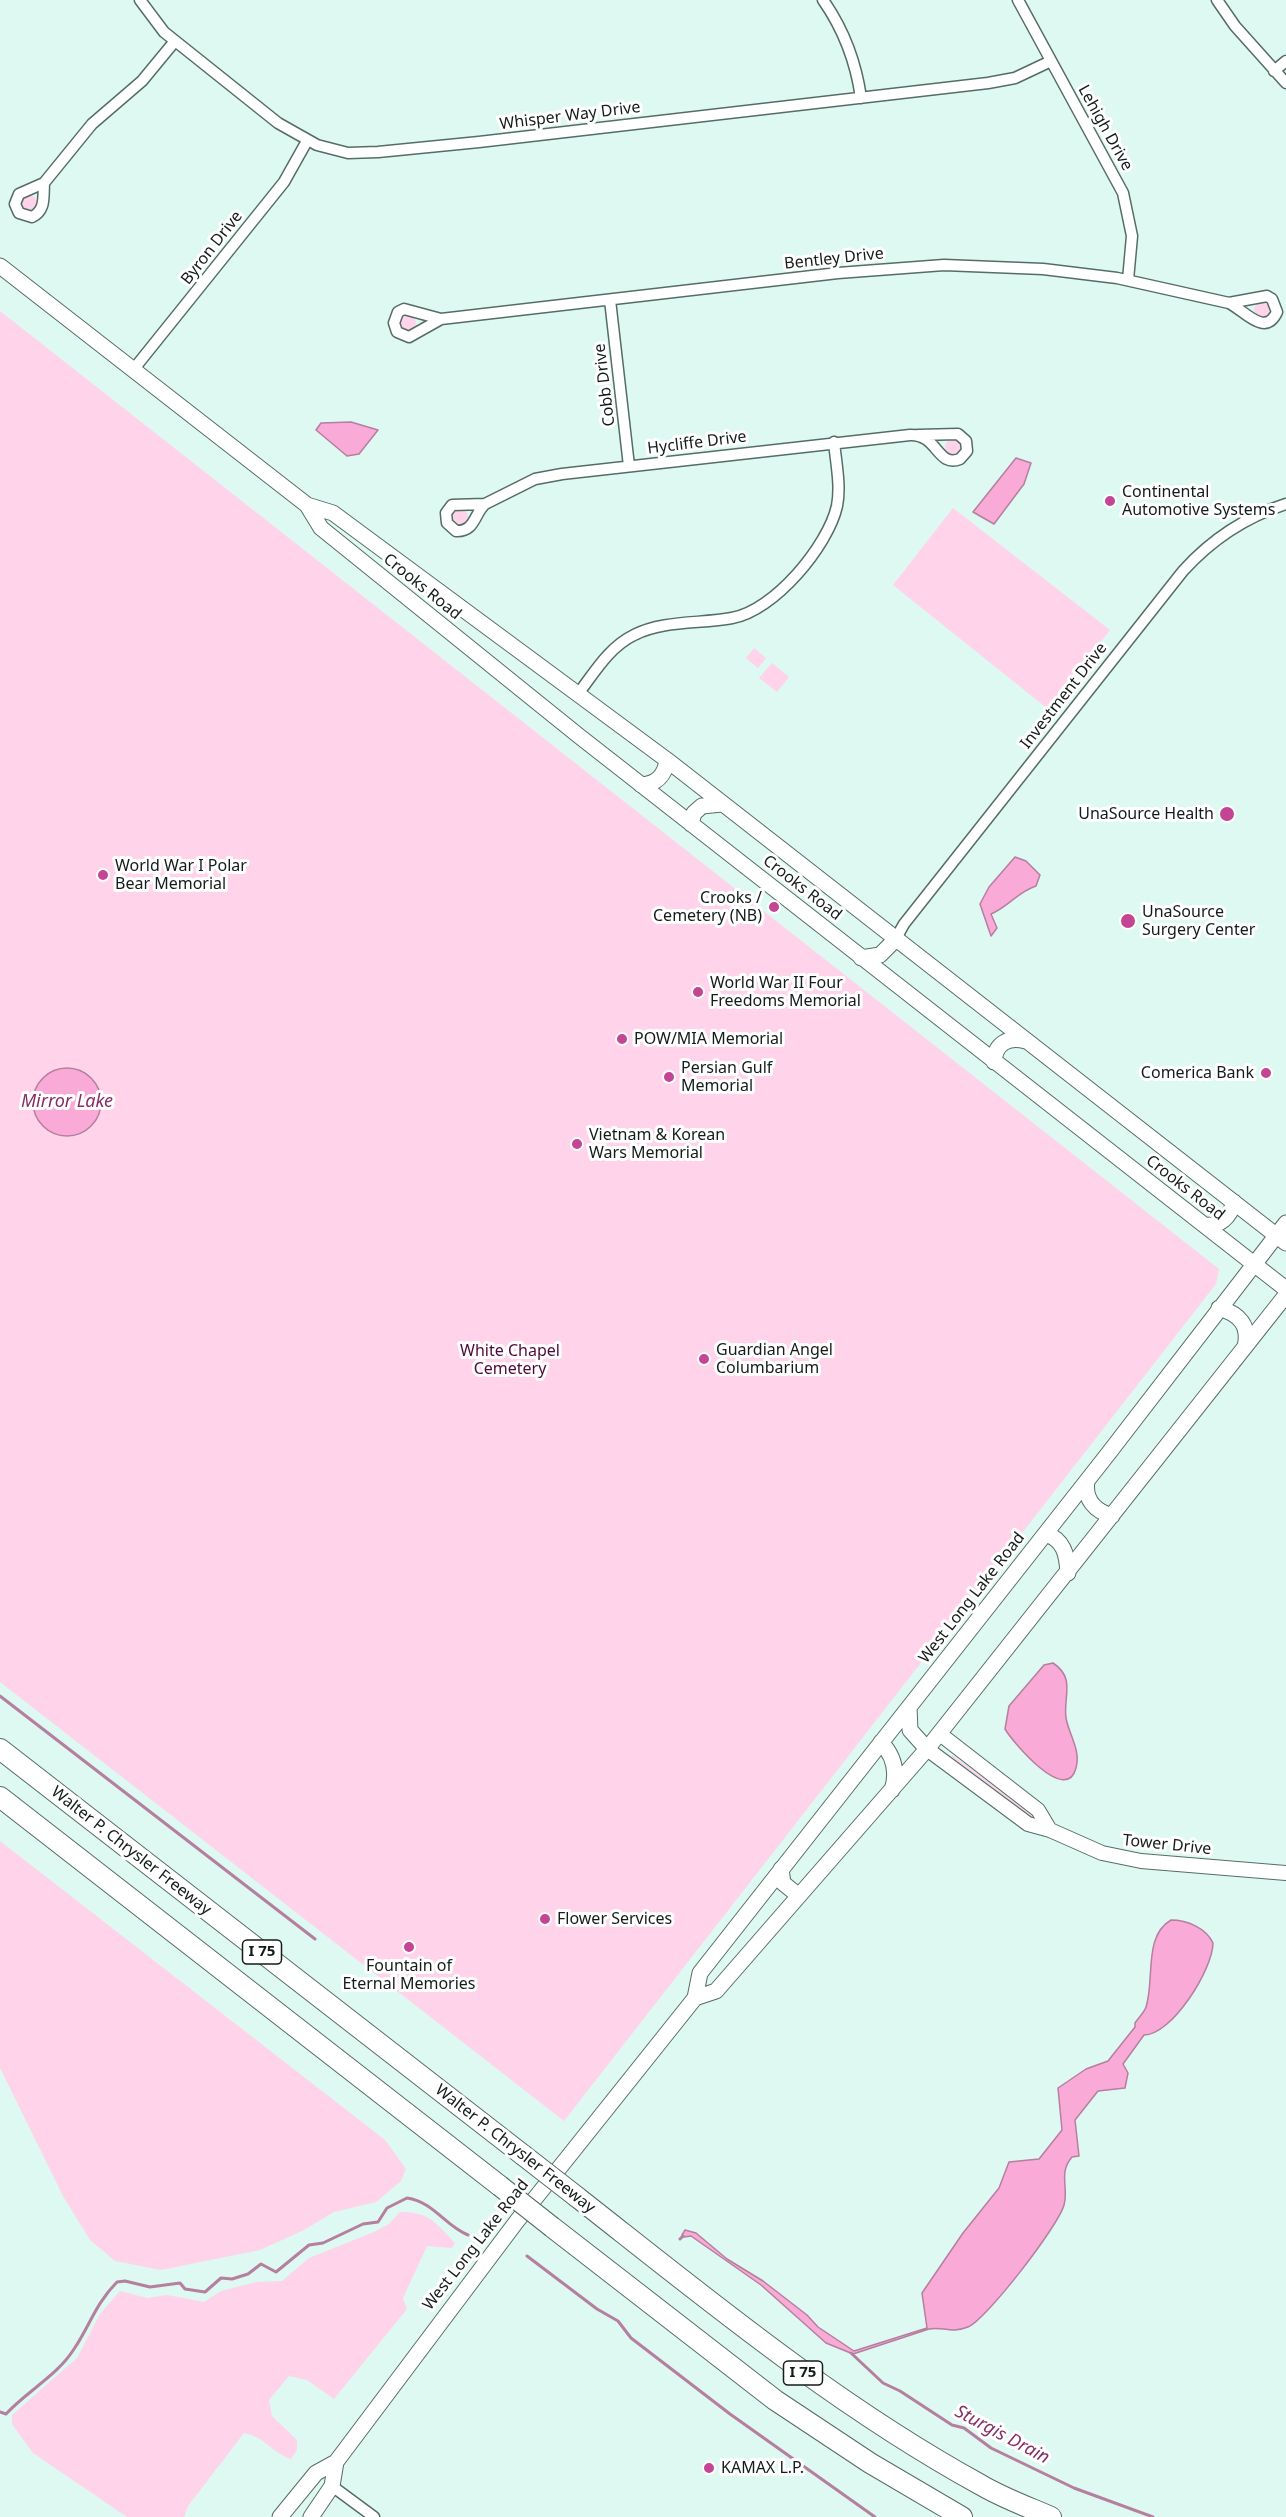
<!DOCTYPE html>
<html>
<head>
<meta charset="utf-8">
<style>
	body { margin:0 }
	canvas { display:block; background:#def8f2 }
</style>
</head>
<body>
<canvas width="1286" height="2517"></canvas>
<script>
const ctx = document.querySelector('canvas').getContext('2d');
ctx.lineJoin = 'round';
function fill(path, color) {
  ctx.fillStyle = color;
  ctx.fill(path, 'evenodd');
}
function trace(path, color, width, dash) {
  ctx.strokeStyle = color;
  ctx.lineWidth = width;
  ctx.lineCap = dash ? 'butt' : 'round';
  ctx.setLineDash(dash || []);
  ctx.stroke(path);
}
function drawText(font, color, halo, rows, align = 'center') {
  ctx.font = font + ' "Noto Sans",sans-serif';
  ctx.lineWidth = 6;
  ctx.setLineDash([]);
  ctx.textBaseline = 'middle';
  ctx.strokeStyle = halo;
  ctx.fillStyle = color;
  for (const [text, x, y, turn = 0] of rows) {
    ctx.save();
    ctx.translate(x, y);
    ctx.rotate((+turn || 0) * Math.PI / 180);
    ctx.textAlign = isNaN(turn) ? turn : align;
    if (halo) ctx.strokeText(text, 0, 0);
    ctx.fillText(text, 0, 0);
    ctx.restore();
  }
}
fill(new Path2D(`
	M21 203a8 8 0 1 1 16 0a8 8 0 1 1-16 0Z
	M1254 310a8 8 0 1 1 16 0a8 8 0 1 1-16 0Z
	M0,311l1219,958 -3,15 -652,837 -564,-439z
	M400 323a8 8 0 1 1 16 0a8 8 0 1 1-16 0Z
	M945 447a8 8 0 1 1 16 0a8 8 0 1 1-16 0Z
	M953,508l157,122 -62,79 -155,-124z
	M452 517a8 8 0 1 1 16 0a8 8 0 1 1-16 0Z
	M754,648l12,10 -8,10 -12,-10z
	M772,663l17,14 -12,15 -18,-14z
	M952,1755l82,60v2l-3,2 -80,-61z
	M0,1841l385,299 21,29 -5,12 -25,21 -42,10 -30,18 -44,20 -99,20 -46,-9 -25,-21 -27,-44 -63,-128z
	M400,2212c30,0 36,11 55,31l-3,5 -25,-2 -24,52 4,11 -73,90 -27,-19 -18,-4 -20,24 3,16 25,24v10l-6,9c-18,-5 -25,-22 -47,-26l-56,73 -4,11h-57l-94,-64 -21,-29v-9l65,-57 23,-44 20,-23 27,7 20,-3 37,7 17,-11 35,-9 26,-1 27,-23 65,-26 15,-8z`), '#ffd3ea');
const water = new Path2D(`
	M351,422l27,8 -19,24 -12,2 -31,-26 5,-7z
	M1016,458l15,5 -7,21 -30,40 -21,-12z
	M1015,857l11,4 14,14 -4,11c-17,5 -28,21 -45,28l6,14 -6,8 -11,-32 9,-17z
	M33 1102a34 34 0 1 1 68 0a34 34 0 1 1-68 0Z
	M1053,1663c23,15 10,34 13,55 3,17 15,32 10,50 -10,38 -64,-27 -71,-39l4,-23 35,-41z
	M1171,1920c16,0 35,8 42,23 0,26 -41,92 -69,92l-21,29 5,9 -3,15 -27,3 -23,29 4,36 -7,1c-14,16 -3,31 -8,48 -5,20 -78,115 -96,122 -18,7 -25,-1 -39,2l-76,25 -27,-11 -65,-58 -70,-49 -7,1 -2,-2 3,-5 11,3 31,26 36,22 44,34 11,12 36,24 73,-23 -5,-35 41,-60 36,-45 10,-26 30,-3 23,-29 -4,-42 28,-19 22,-8 27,-34v-4c3,-5 9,-10 11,-16 9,-27 -3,-71 25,-87z`);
fill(water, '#faaad6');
trace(water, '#b57f9e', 1.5);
trace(new Path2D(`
	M0,1696l315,243
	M680,2239l3,-3
	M527,2256l70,53 21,12 13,17 99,76 145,103
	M851,2353l32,30 17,8 52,34 12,3 27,20 83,40 79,29
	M0,2412l6,2c21,-23 51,-38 68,-65 15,-22 22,-46 43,-67l8,-1 25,6 30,-4 5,6 20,3 16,-14 11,1 16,-5 13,-10 15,8 33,-27 14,-2 40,-19 15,-2 9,-14 20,-10c27,4 38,28 61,37`), '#b57f9e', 3);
const minor = new Path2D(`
	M140,0l24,32 114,91 39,22 31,8 30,-1 101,-10 509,-59 27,-5 36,-17
	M823,0c21,30 33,62 38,98
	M1018,0l105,193 9,43 -4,44
	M1217,0l18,26 51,57
	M1274,71l12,-10
	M44,183c-1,14 2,27 -12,34l-13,-4 -4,-9 4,-10 25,-11 48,-59 50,-43 33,-40
	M610,300l19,166
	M441,319l-32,18 -12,-5 -3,-9 4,-11 6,-3 37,10 397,-46 106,-8 99,4 74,9 112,25c15,7 36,35 48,9l-5,-13 -5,-3 -38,7
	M133,370l151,-188 23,-41
	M485,504c-11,10 -10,28 -29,27l-9,-8 -1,-10 6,-8 33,-1 50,-25 27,-5 348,-39c28,-1 27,33 50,24l7,-8 -1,-10 -8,-7 -40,1
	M578,694c16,-21 31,-47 56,-59 29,-15 67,-11 98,-17 42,-7 96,-72 105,-112 4,-20 -1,-43 -3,-64
	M895,940l9,-16 279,-353c29,-32 62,-54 103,-67
	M332,2486l42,31`);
const tertiary = new Path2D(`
	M940,1734l98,76 12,20
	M927,1749l101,75 22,6 52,23 39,8 145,12`);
const secondary = new Path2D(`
	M0,266l307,239 26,8 334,247 619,483
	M307,505l14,23 258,208 707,553
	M641,785c16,-1 24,-10 26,-25
	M691,824l3,-11 8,-7 20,-2
	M861,958l19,-3 15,-15
	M994,1062c1,-19 15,-26 32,-21
	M1204,1225c16,2 26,-8 30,-23
	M1219,1308c21,6 31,18 26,39
	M1087,1481c-3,18 8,30 25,35
	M1045,1534c19,5 22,21 23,39
	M909,1707l1,23 17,19
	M881,1742c13,14 17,30 11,48
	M781,1869l2,14 16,13
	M695,1998l21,-7 211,-242 359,-454
	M280,2517l36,-44 20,-11 181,-241 178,-223 5,-25 408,-519 178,-231
	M311,2517l21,-31 4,-24`);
const motorway = new Path2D(`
	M0,1749l523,406
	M0,1797l500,389
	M577,2197c130,102 258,208 404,288 22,13 47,22 70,32
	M552,2227l223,173 95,63 92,54`);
trace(minor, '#566d67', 13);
trace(tertiary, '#566d67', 16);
trace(secondary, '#566d67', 17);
trace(motorway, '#566d67', 22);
trace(minor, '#fff', 10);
trace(tertiary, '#fff', 14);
trace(secondary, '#fff', 15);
trace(motorway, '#fff', 20);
const motorwayBridge = new Path2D(`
	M523,2155l54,42
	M500,2186l52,41`);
trace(motorwayBridge, '#566d67', 22, []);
trace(motorwayBridge, '#fff', 20);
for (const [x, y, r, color] of [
	[1110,501,6,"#c34594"],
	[1227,814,8,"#c34594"],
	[103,875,6,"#c34594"],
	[774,907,6,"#c34594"],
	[1128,921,8,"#c34594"],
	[698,992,6,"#c34594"],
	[622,1039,6,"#c34594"],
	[1266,1073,6,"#c34594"],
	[669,1077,6,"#c34594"],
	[577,1144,6,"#c34594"],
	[704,1359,6,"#c34594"],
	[545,1919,6,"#c34594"],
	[409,1947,6,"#c34594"],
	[709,2468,6,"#c34594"]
]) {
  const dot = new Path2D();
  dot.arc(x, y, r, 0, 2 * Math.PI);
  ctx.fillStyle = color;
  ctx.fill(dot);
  trace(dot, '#fff', 2);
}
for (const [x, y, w] of [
	[262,1952,39],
	[803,2373,39]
]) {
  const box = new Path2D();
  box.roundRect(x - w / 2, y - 12, w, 24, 4.5);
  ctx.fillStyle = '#fff';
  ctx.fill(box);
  trace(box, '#131c1a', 1.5);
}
drawText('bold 15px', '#131c1a', null, [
	["I 75",262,1952],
	["I 75",803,2373]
]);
drawText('16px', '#131c1a', '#fff', [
	["Whisper Way Drive",570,116,-7],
	["Lehigh Drive",1105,128,61],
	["Byron Drive",212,248,-52],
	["Bentley Drive",834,259,-6],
	["Cobb Drive",605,385,-97],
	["Hycliffe Drive",697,443,-7],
	["Crooks Road",422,587,39],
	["Investment Drive",1064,696,-52],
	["Crooks Road",802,888,38],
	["Crooks Road",1185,1188,38],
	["West Long Lake Road",972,1598,-52],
	["Tower Drive",1167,1845,6],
	["Walter P. Chrysler Freeway",131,1851,38],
	["Walter P. Chrysler Freeway",515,2149,38],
	["West Long Lake Road",476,2245,-52]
]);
drawText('16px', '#131c1a', '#fff', [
	["Continental",1122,492],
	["Automotive Systems",1122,510],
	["UnaSource Health",1214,814,"right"],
	["World War I Polar",115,866],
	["Bear Memorial",115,884],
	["Crooks /",762,898,"right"],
	["Cemetery (NB)",762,916,"right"],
	["UnaSource",1142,912],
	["Surgery Center",1142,930],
	["World War II Four",710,983],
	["Freedoms Memorial",710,1001],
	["POW/MIA Memorial",634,1039],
	["Persian Gulf",681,1068],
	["Memorial",681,1086],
	["Comerica Bank",1254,1073,"right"],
	["Vietnam & Korean",589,1135],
	["Wars Memorial",589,1153],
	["Guardian Angel",716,1350],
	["Columbarium",716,1368],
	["Flower Services",557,1919],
	["Fountain of",409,1966,"center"],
	["Eternal Memories",409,1984,"center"],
	["KAMAX L.P.",721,2468]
], 'left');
drawText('16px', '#4f0938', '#fff', [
	["White Chapel",510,1351],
	["Cemetery",510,1369]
]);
drawText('italic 18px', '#882e67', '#fff', [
	["Mirror Lake",67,1102],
	["Sturgis Drain",1002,2435,28]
]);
</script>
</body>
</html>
